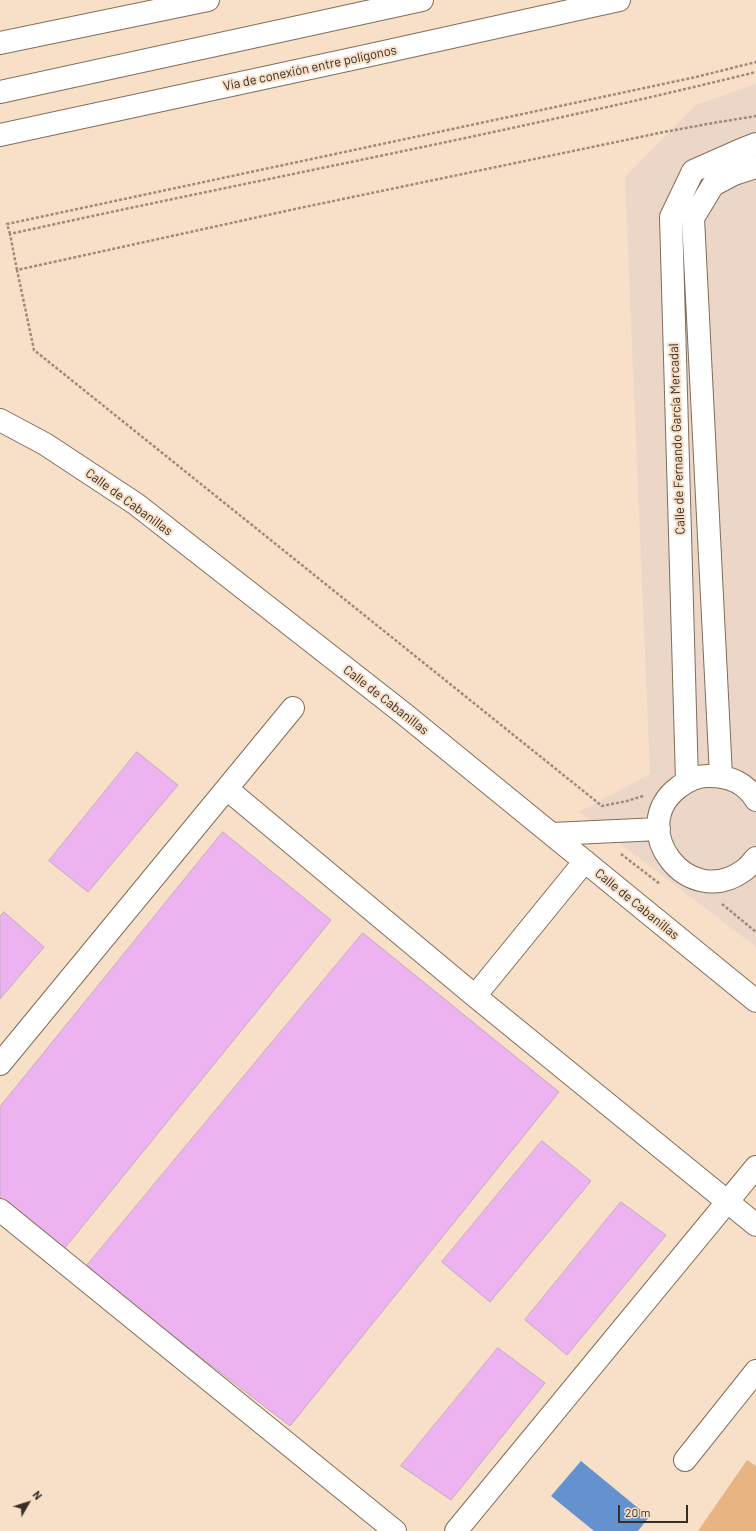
<!DOCTYPE html>
<html>
<head>
<meta charset="utf-8">
<style>
	body { margin:0 }
	#map { position:relative; width:756px; height:1531px; overflow:hidden; background:#f8e0c8; font-family:Barlow,sans-serif }
	canvas { display:block }
	.north { position:absolute; left:8px; top:1483px; width:40px; height:40px; -webkit-text-stroke:3px #f8e0c8; paint-order:stroke; rotate:51deg; font-size:11px; font-weight:700; line-height:16px; text-align:center; color:#372e25 }
	.north::after { content:''; display:block; margin:auto; width:14px; height:18px; background:#372e25; clip-path:polygon(50% 0,100% 100%,50% 72%,0 100%) }
	.scale { position:absolute; left:618px; top:1505px; width:70px; height:18px; box-sizing:border-box; border:2px solid #372e25; border-top:0; padding-left:5px; font-size:12px; line-height:14px; white-space:nowrap; color:#372e25; -webkit-text-stroke:3px #f8e0c8; paint-order:stroke }
</style>
</head>
<body>
<div id="map">
<canvas width="756" height="1531"></canvas>
<div class="north">N</div>
<div class="scale">20 m</div>
</div>
<script>
const ctx = document.querySelector('canvas').getContext('2d');
ctx.lineJoin = 'round';
function fill(path, color) {
  ctx.fillStyle = color;
  ctx.fill(path, 'evenodd');
}
function trace(path, color, width, dash) {
  ctx.strokeStyle = color;
  ctx.lineWidth = width;
  ctx.lineCap = dash ? 'butt' : 'round';
  ctx.setLineDash(dash || []);
  ctx.stroke(path);
}
function drawText(font, color, halo, rows, align = 'center') {
  ctx.font = font + ' Barlow,sans-serif';
  ctx.lineWidth = 4;
  ctx.setLineDash([]);
  ctx.textBaseline = 'middle';
  ctx.strokeStyle = halo;
  ctx.fillStyle = color;
  for (const [text, x, y, turn = 0] of rows) {
    ctx.save();
    ctx.translate(x, y);
    ctx.rotate((+turn || 0) * Math.PI / 180);
    ctx.textAlign = isNaN(turn) ? turn : align;
    if (halo) ctx.strokeText(text, 0, 0);
    ctx.fillText(text, 0, 0);
    ctx.restore();
  }
}
fill(new Path2D(`
	M756,84v863l-177,-135 71,-38 -25,-597 71,-72z`), '#ebd6c8');
fill(new Path2D(`
	M747,1460l9,6v65h-58z`), '#e7b482');
fill(new Path2D(`
	M581,1461l68,56 -11,14h-44l-43,-35z`), '#6392cf');
const building = new Path2D(`
	M137,752l41,33 -90,107 -39,-31z
	M223,832l108,88 -267,329 -64,-52v-90z
	M4,912l40,35 -44,52v-82z
	M363,933l196,159 -269,334 -205,-158z
	M542,1141l49,40 -101,121 -48,-40z
	M621,1202l45,33 -99,120 -42,-35z
	M498,1348l47,35 -94,117 -50,-34z`);
fill(building, '#edb3f0');
trace(building, '#c1aac2', 1);
const minor = new Path2D(`
	M0,43l208,-43
	M0,420l45,24 91,60 267,209 353,288
	M721,776l-28,-558 20,-33 21,-11 22,-7
	M687,781l-16,-564 22,-46 50,-22 13,-5
	M227,789l248,207 281,229
	M756,800c-10,-17 -27,-24 -46,-24 -12,-1 -22,4 -31,11 -54,40 8,124 64,84 5,-3 9,-9 13,-13
	M552,834l107,-5
	M475,996l110,-135
	M0,1064l293,-356
	M0,1210l395,321
	M685,1460l71,-89
	M456,1531l300,-364`);
const major = new Path2D(`
	M0,92l422,-92
	M0,135l375,-81 244,-54`);
trace(minor, '#836d58', 24);
trace(major, '#836d58', 24);
trace(new Path2D(`
	M10,234l-3,-10 689,-147 60,-15
	M17,270l-7,-36c248,-55 499,-101 746,-162
	M643,796l-16,5 -25,5 -568,-456 -17,-80 278,-61 369,-77 49,-9 43,-7
	M621,854l39,30
	M722,904l34,28`), '#9d8c7b', 2.5, [3, 2]);
trace(minor, '#fff', 22);
trace(major, '#fff', 22);
drawText('13px', '#372e25', '#f8e0c8', [
	["Vía de conexión entre polígonos",310,68,-12],
	["Calle de Fernando García Mercadal",677,439,-92],
	["Calle de Cabanillas",129,502,36],
	["Calle de Cabanillas",386,700,38],
	["Calle de Cabanillas",637,904,39]
]);
</script>
</body>
</html>
